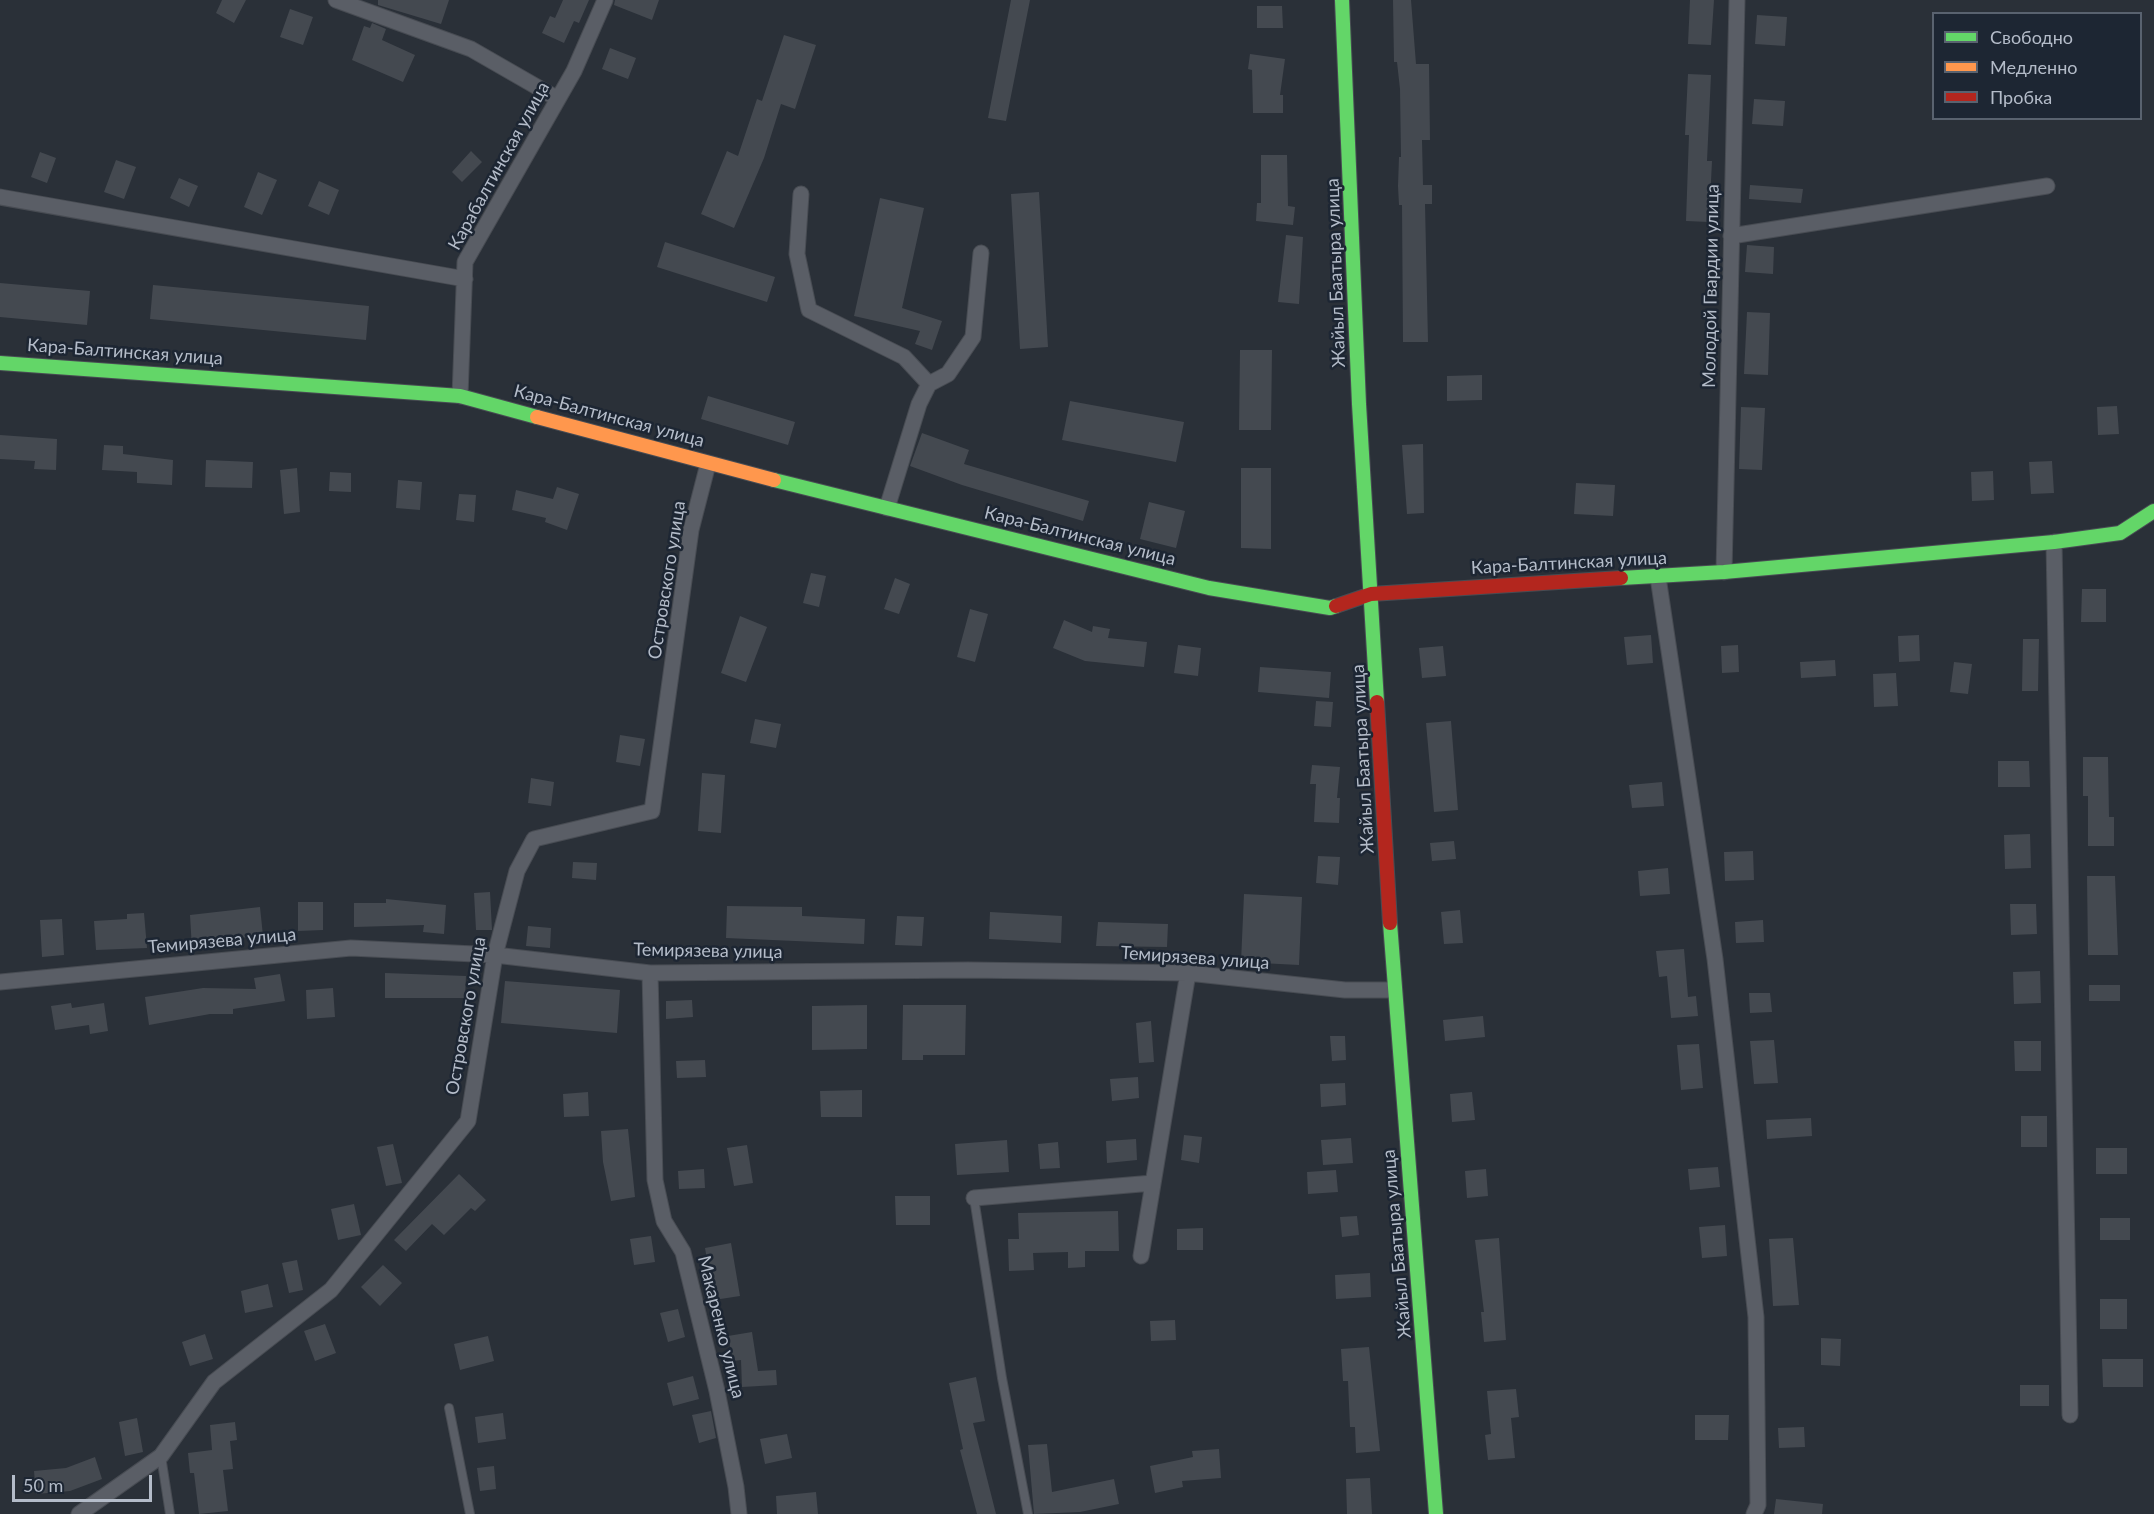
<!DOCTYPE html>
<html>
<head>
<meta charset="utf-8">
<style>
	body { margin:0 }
	#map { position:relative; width:2154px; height:1514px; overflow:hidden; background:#2a3038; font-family:Lato,sans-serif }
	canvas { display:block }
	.legend { position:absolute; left:1932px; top:12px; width:210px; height:108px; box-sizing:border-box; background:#1d2633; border:2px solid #59626f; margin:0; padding:8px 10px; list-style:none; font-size:18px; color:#b4bcc9 }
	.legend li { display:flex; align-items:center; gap:12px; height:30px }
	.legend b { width:30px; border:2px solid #59626f }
	.scale { position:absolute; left:12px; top:1475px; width:140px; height:27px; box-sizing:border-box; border:3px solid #b4bcc9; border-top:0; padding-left:8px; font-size:18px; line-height:21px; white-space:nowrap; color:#b4bcc9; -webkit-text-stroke:4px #1d2633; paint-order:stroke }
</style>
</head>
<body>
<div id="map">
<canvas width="2154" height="1514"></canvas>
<ul class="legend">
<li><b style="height:8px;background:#63d668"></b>Свободно</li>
<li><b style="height:8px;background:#ff974d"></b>Медленно</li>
<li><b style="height:8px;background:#b3261e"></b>Пробка</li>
</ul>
<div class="scale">50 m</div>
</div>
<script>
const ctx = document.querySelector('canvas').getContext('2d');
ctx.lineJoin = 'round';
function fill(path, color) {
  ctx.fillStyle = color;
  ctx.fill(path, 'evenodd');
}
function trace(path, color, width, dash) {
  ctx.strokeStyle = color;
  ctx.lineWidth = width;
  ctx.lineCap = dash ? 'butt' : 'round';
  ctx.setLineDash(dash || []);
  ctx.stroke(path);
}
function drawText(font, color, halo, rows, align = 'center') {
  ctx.font = font + ' Lato,sans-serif';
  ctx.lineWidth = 5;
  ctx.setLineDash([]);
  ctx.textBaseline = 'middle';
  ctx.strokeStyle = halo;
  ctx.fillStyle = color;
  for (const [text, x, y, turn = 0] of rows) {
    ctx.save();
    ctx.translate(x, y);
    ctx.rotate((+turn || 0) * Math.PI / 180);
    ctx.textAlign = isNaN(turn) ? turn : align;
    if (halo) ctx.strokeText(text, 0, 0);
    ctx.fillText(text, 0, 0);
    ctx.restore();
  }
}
fill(new Path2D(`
	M222,0h24l-12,23 -18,-10z
	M378,0h71l-8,24 -63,-19z
	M563,0h26l-10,23 -5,-2 -10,22 -22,-10 8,-17 5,2z
	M615,0h44l-7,20 -38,-15z
	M1011,0h19l-24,121 -18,-3z
	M1393,0h18l5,64h13l1,76h-8l1,45h9v19h-7l3,138h-25l-1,-137h-3l-1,-19 1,-29h2l-1,-68 -3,-27h-3z
	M1690,0h24l-3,45 -23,-1z
	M1257,6h25l1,22h-26z
	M290,9l23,8 -10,28 -23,-8z
	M1757,15l30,2 -2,29 -30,-2z
	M372,23l14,6 -4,11 33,15 -12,27 -51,-22 12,-34 6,2z
	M784,35l32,10 -21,64 -14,-5 -17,54 -30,70 -33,-14 26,-63 11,5 19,-57 5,2z
	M610,48l26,10 -8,21 -26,-10z
	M1250,54l35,5 -5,36h3v18h-30l-1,-43 -4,-1z
	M1688,74l23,1 -4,86h5l-3,61 -23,-1 3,-86h-4z
	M1754,99l31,2 -2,25 -31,-2z
	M471,151l11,11 -20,20 -10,-10z
	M40,152l16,6 -9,25 -16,-6z
	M1261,155h26l1,51 7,1 -2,18 -37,-4 1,-18h4z
	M116,160l20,7 -12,32 -20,-7z
	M258,172l19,8 -15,35 -18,-8z
	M179,178l19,8 -9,21 -19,-9z
	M319,181l20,9 -10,25 -21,-9z
	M1750,185l53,4 -2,14 -52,-4z
	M1039,192l9,155 -28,2 -9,-155z
	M880,198l44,10 -22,100 40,13 -10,29 -17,-6 5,-13 -66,-15z
	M1286,235l17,2 -4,67 -21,-2z
	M665,242l110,35 -8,25 -110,-35z
	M1747,245l27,2 -1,27 -28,-2z
	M0,283l90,8 -3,34 -87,-8z
	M153,285l216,21 -3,34 -216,-21z
	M1747,312l23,1 -2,62 -24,-1z
	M1240,350h32l-1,80h-32z
	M1482,375v25l-35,1v-25z
	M708,396l87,26 -7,23 -87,-26z
	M1070,401l114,21 -8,40 -114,-22z
	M2117,406l2,28 -21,1 -1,-28z
	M1741,407l24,1 -3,62 -23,-1z
	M922,433l47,17 -5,14 125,37 -6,20 -121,-36 -52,-19z
	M0,435l57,4 -1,31 -22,-1 1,-8 -35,-2z
	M1423,444l1,69 -17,1 -5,-69z
	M104,445l19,1v8l50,6 -1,25 -35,-2v-11l-35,-2z
	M206,460l47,2 -1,26 -47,-1z
	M2052,461l2,32 -23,1 -2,-32z
	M297,468l3,44 -16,2 -4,-44z
	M1241,468h30v81l-30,-1z
	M1993,471l1,29 -22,1 -1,-29z
	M330,472l21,1v19l-22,-1z
	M398,480l24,2 -2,28 -24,-2z
	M1576,483l39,2 -2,31 -39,-2z
	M557,487l22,7 -12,36 -22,-8 1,-4 -34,-8 4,-20 37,9z
	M459,494l17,1 -2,27 -18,-2z
	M1149,502l36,9 -9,37 -36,-9z
	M811,573l15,3 -7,31 -16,-4z
	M895,578l15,6 -11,30 -15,-5z
	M2082,589h24v33h-25z
	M970,609l18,5 -13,48 -18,-5z
	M740,616l27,11 -21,55 -25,-9z
	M1064,620l28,12 1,-6 17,3 -2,9 39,4 -3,25 -59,-6 -32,-13z
	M1651,635l2,28 -26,2 -3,-28z
	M1919,635l1,26 -21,1 -1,-26z
	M2023,639h16l-1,52h-16z
	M1178,645l23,3 -3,28 -24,-3z
	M1738,645l1,27 -17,1 -1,-27z
	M1443,646l3,30 -24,2 -3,-30z
	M1835,660l1,16 -35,2 -1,-16z
	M1954,662l18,2 -4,30 -18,-2z
	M1260,667l71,5 -2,26 -71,-6z
	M1896,673l2,33 -24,1 -1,-33z
	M1316,701l17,1 -2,25 -17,-1z
	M755,719l26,5 -5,24 -26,-5z
	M1451,721l7,89 -24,2 -8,-89z
	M620,735l25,4 -5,27 -24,-4z
	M2083,757h25l1,60h5v29h-26v-50h-5z
	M1998,761h31l1,26h-32z
	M1312,765l28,2 -3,31h3l-1,25 -25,-1 2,-38h-6z
	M702,773l23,2 -4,58 -23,-2z
	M531,778l23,4 -3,24 -23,-3z
	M1662,782l2,24 -32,2 -3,-23z
	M2030,834l1,34 -26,1 -1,-34z
	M1454,841l2,18 -24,2 -2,-18z
	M1753,851l1,29 -29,1 -1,-29z
	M1318,856l22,1 -2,28 -22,-2z
	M573,862l24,1 -1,17 -24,-2z
	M1668,868l2,26 -30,2 -2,-25z
	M2087,876h28l3,79h-30z
	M490,892l2,38h-16l-2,-37z
	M1244,894l58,3 -3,68 -58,-3z
	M386,899l60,6 -2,29 -21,-2 1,-7 -70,2v-24h32z
	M298,902h25v28l-25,1z
	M2010,904h26l1,30 -26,1z
	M727,906l75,1v9l63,3 -1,25 -138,-6z
	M260,907l3,29 -48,4v8l-23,1 -2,-34z
	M1460,910l3,33 -19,1 -3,-32z
	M990,912l72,4 -1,27 -72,-4z
	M144,913l3,35 -51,2 -2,-29 33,-2v-5z
	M897,916l27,1 -2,29 -27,-1z
	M62,919l2,36 -22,2 -2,-37z
	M1763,920l1,22 -28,1 -1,-21z
	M1098,922l70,2 -1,23 -71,-1z
	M528,926l23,2 -1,20 -24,-2z
	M1684,949l4,48 8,-1 2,20 -27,2 -4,-42 -8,1 -3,-26z
	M2040,971l1,32 -27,1 -1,-32z
	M385,973l81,3 -1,22h-80z
	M280,974l5,27 -52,8v5h-23l-61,11 -4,-28 58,-9 53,1 -2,-11z
	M505,981l115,9 -3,43 -116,-10z
	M2089,985h31v16h-31z
	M333,988l2,29 -28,2 -1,-29z
	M1749,993h21l2,19 -22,1z
	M692,1000l1,17 -27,2v-18z
	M71,1003l1,5 32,-5 4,28 -18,3 -1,-9 -34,5 -4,-24z
	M867,1005v44l-55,1v-44z
	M903,1005h63l-1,50h-42v5h-21z
	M1483,1016l2,21 -40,4 -2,-21z
	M1151,1021l3,41 -15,1 -3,-40z
	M1330,1036h15l1,24 -14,1z
	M1774,1040l4,43 -24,1 -4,-43z
	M2014,1041h27v30h-26z
	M1699,1044l4,44 -22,2 -4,-45z
	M705,1060l1,17 -29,1 -1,-17z
	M1138,1077l1,21 -27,3 -2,-22z
	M1345,1083l1,22 -25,2 -1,-23z
	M862,1090v27h-41l-1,-26z
	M588,1092l1,24 -25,1 -1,-23z
	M1472,1092l3,28 -23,2 -2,-28z
	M2021,1116h26v31h-26z
	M1811,1118l1,18 -45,3 -1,-19z
	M628,1129l7,68 -24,4 -8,-39 -2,-31z
	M1184,1135l18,2 -3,26 -18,-3z
	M1351,1138l2,25 -30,2 -2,-25z
	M1136,1139l1,21 -30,3 -1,-22z
	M1007,1140l2,32 -52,3 -2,-31z
	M1058,1142l2,26 -20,1 -2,-25z
	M393,1144l9,39 -16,3 -9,-39z
	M747,1145l6,38 -19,3 -7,-38z
	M2096,1148h31v26h-31z
	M1718,1167l2,20 -30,3 -2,-21z
	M704,1169l1,19 -26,1 -1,-18z
	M1486,1169l2,27 -21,2 -2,-27z
	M1336,1170l2,22 -30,2 -1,-22z
	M459,1174l27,26 -11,11 -4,-3 -27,27 -12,-11 -26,27 -12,-11z
	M895,1196h35v29h-34z
	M354,1204l7,31 -23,5 -7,-31z
	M1118,1211l1,40h-34v16l-17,1v-16l-35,1 1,17 -25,1 -1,-32h11l-1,-26z
	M1357,1216l2,19 -17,2 -2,-20z
	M2100,1218h30v22h-30z
	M1725,1225l2,31 -25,2 -3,-31z
	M1203,1228v22h-26v-21z
	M651,1236l4,26 -21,3 -4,-26z
	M1499,1238l7,102 -22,2 -3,-30h3l-9,-72z
	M1793,1238l6,67 -26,1 -4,-67z
	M731,1243l9,53 -26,4 -9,-52z
	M297,1260l6,30 -14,3 -7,-30z
	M383,1265l19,18 -22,23 -19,-19z
	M1370,1273l1,24 -35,2 -1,-24z
	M268,1284l5,23 -28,6 -4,-22z
	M2100,1299h27v30h-27z
	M678,1309l7,28 -17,5 -8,-29z
	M1175,1320l1,20 -25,1 -1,-20z
	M325,1324l11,29 -21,8 -11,-30z
	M752,1332l6,39 18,-1 1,15 -35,2 -1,-27 -8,1 -5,-25z
	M205,1334l8,25 -23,7 -8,-24z
	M488,1336l6,25 -34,9 -6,-26z
	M1821,1338l20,1 -1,27 -19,-1z
	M1369,1347l11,104 -24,2 -1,-26h-5l-2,-46h-5l-2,-32z
	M2102,1359h41v28h-40z
	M693,1376l6,23 -26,7 -6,-23z
	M976,1377l9,44 -12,2 23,91h-19l-17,-64 3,-1 -14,-66z
	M2020,1385h29v21h-29z
	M1516,1389l3,28 -8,1 4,40 -27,2 -3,-25 6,-1 -4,-43z
	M711,1411l5,27 -17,5 -7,-28z
	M503,1413l3,26 -28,4 -3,-26z
	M1695,1415h34l-1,25h-33z
	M137,1418l6,34 -18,4 -6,-34z
	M235,1422l2,18 -7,1 3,28 -10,1 5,41 -29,3 -5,-41h-4l-2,-20 24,-3 -2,-25z
	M1804,1427l1,20 -26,1 -1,-20z
	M787,1434l5,24 -27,6 -5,-25z
	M1047,1444l5,48 62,-13 5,25 -39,8 -46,2 -6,-69z
	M1219,1449l2,29 -39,3 1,6 -28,6 -5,-27 43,-9 -1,-6z
	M95,1457l7,22 -32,12 -34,3 -2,-23 32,-3z
	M494,1466l2,23 -16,2 -3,-23z
	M1370,1478l2,36h-25l-1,-35z
	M816,1492l2,22h-41l-1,-18z
	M1776,1499l47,5 -1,10h-48z`), '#444950');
const lane = new Path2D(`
	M974,1198l28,180 26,136
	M449,1408l21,106
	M161,1456l9,58`);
const street = new Path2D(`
	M336,0l135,49 87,50
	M801,194l-4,60 12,56 95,47 25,27
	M0,197l465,82
	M1731,236l316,-50
	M460,396l5,-134 109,-191 31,-71
	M887,508l32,-104 10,-20 19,-10 25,-37 8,-84
	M2054,542l16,873
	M1724,572l13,-572
	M1658,577l57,382 41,358 2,188 -4,9
	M650,973l5,207 9,41 19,31 34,139 19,96 3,27
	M0,982l351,-34 144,7 155,18 318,-3 220,3 157,17h49
	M974,1198l179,-15
	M1141,1256l47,-283
	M79,1514l82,-58 53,-74 117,-92 137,-169 27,-166 22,-84 17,-32 118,-28 39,-281 17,-66`);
const fast = new Path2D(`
	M1342,0l17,404 18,298
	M0,363l460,33 77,21
	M774,480l435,108 121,20 6,-2
	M1621,578l103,-6 330,-30 66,-9 34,-22
	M1390,923l46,591`);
const slow = new Path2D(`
	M537,417l237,63`);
const jam = new Path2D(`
	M1336,606l35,-12 250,-16
	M1377,702l13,221`);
trace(lane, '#484c53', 10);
trace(street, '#484c53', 17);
trace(fast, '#484c53', 16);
trace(slow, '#484c53', 16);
trace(jam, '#484c53', 16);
trace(lane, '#5a5e66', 8);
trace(street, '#5a5e66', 15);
trace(fast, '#63d668', 14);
trace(slow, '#ff974d', 14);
trace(jam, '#b3261e', 14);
drawText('18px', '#b4bcc9', '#1d2633', [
	["Карабалтинская улица",499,166,-61],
	["Жайыл Баатыра улица",1336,273,-92],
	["Молодой Гвардии улица",1711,286,-89],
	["Кара-Балтинская улица",125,352,4],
	["Кара-Балтинская улица",609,416,15],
	["Кара-Балтинская улица",1080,536,14],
	["Кара-Балтинская улица",1569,563,-3],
	["Островского улица",667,580,-81],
	["Жайыл Баатыра улица",1363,759,-93],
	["Темирязева улица",222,941,-5],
	["Темирязева улица",708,951,1],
	["Темирязева улица",1195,958,4],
	["Островского улица",466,1016,-80],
	["Жайыл Баатыра улица",1397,1244,-95],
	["Макаренко улица",721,1327,76]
]);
</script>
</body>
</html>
